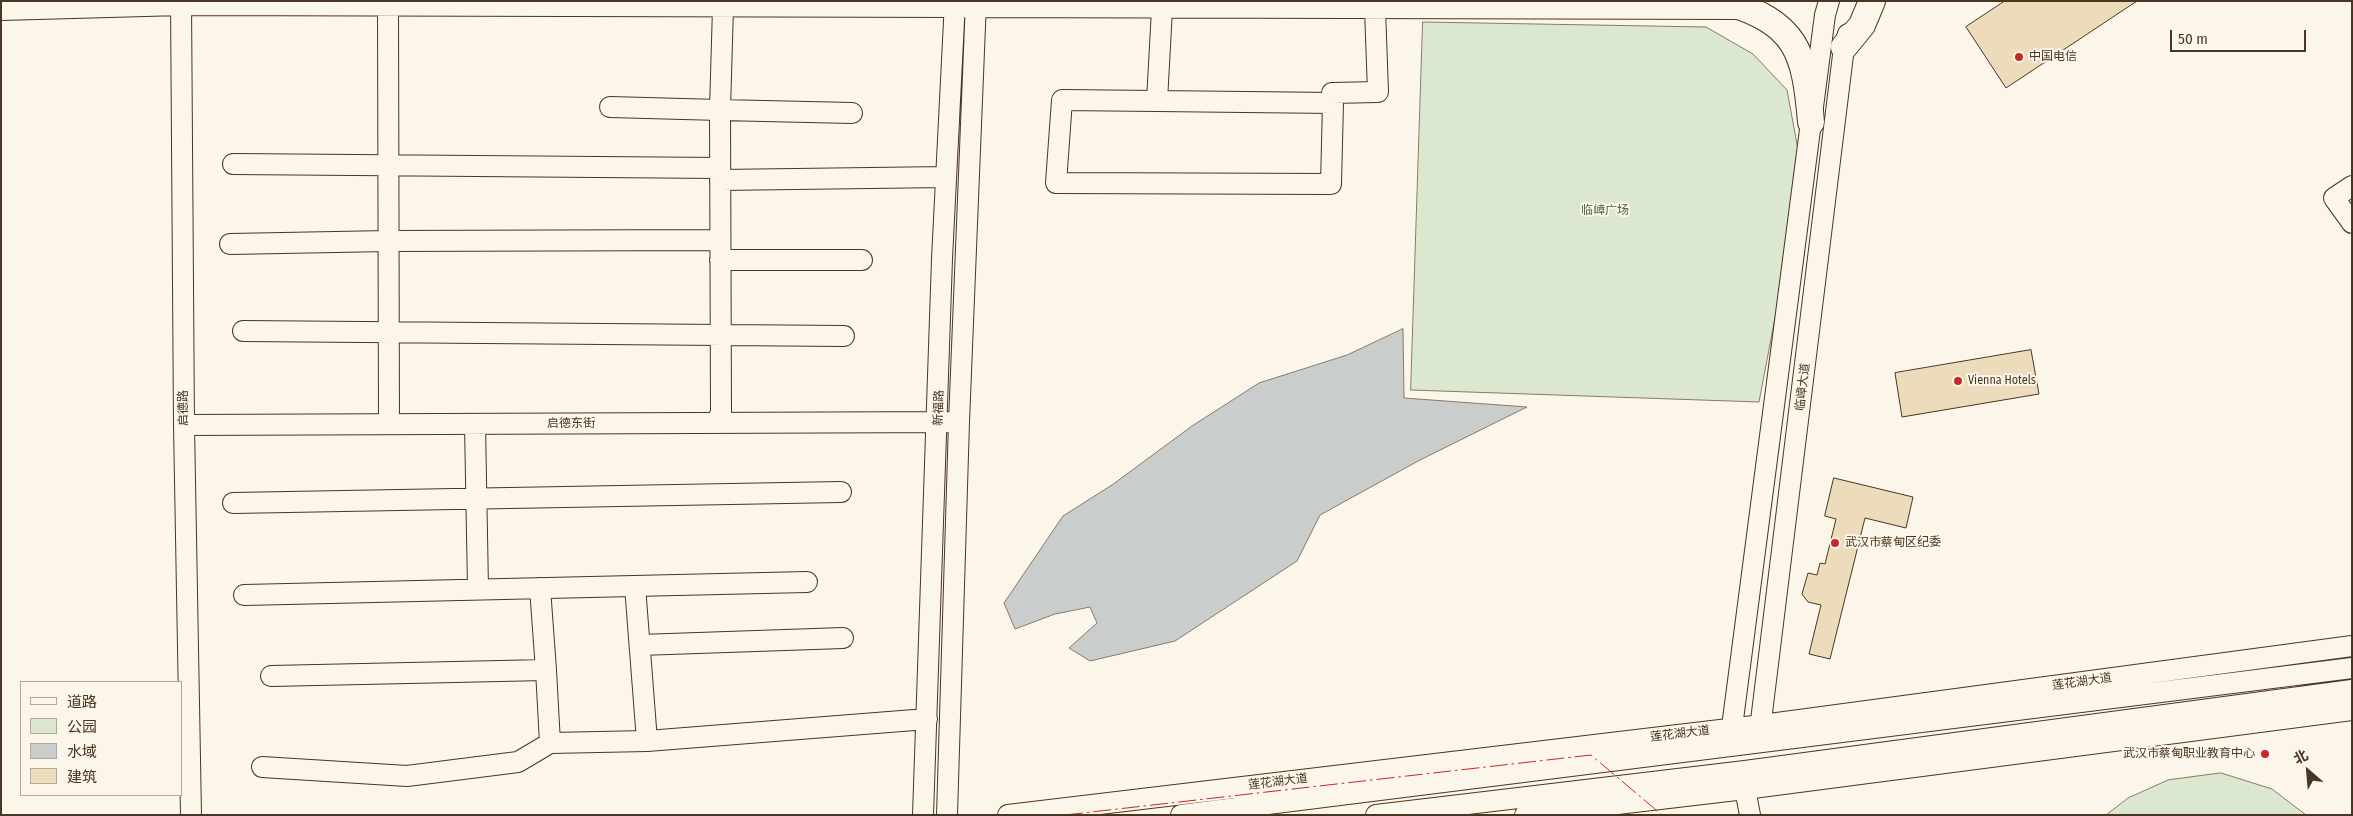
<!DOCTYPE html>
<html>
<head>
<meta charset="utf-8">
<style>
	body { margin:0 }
	#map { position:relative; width:2353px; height:816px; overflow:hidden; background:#fbf6e9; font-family:"Fira Sans Condensed","Noto Sans SC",sans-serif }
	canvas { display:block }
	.frame { position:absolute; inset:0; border:2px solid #4a3520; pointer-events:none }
	.legend { position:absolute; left:20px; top:681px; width:162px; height:115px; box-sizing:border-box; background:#fbf6e9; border:1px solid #b4a999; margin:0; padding:6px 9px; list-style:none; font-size:15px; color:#4a3520 }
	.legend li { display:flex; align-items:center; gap:10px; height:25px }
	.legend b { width:25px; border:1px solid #b4a999 }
	.north { position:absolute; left:2283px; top:746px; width:50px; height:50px; -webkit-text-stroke:4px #fbf6e9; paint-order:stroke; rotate:333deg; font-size:14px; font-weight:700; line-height:20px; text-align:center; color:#4a3520 }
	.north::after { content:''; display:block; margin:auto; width:18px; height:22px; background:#4a3520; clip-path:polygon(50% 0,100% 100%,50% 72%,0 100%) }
	.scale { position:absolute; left:2170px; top:30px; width:136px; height:22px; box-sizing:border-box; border:2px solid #4a3520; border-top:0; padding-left:6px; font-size:15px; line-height:18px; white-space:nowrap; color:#4a3520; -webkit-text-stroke:4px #fbf6e9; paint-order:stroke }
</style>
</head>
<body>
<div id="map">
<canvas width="2353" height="816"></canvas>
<div class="frame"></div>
<ul class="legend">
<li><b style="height:6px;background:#fbf6e9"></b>道路</li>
<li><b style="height:14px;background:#dce7d0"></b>公园</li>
<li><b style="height:14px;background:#c9cecd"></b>水域</li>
<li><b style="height:14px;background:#ecdcbc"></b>建筑</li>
</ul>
<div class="north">北</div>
<div class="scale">50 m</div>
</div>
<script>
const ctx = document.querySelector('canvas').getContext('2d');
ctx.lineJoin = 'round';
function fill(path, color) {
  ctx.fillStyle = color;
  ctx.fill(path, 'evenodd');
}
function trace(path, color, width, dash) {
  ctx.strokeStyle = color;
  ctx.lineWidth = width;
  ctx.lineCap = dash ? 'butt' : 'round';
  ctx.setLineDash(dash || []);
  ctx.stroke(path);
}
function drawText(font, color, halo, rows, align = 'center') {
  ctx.font = font + ' "Fira Sans Condensed","Noto Sans SC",sans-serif';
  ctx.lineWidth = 4;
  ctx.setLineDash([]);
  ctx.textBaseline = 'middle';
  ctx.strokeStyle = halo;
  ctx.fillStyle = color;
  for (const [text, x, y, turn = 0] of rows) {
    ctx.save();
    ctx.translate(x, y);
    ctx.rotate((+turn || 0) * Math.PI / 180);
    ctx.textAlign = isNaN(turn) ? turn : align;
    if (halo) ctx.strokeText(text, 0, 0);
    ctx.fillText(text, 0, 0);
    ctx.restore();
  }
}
const green = new Path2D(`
	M1423,22l283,5 47,27 34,36 12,65 -9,84 -31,163 -348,-12z
	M2221,773l51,16 34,26h-200l22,-17 40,-18z`);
fill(green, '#dce7d0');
trace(green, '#887966', 1);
const water = new Path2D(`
	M1403,329l1,69 123,9 -107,53 -100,55 -23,46 -122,80 -85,20 -21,-13 28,-25 -7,-16 -35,7 -40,15 -11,-26 59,-87 49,-31 80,-59 67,-43 88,-28z`);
fill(water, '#c9cecd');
trace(water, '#887966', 1);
const building = new Path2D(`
	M2005,1h132l-131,87 -40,-61z
	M2031,350l8,44 -137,23 -7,-44z
	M1834,478l79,19 -7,31 -41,-10 -35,141 -21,-5 12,-49 -13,-3 -6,-8 6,-21 9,2 3,-12 5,1 11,-45 -11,-3z`);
fill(building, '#ecdcbc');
trace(building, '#4a3520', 1);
const minor = new Path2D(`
	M181,1l3,424 7,390
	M388,6l1,418
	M723,7l-3,103 132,3
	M1,10l180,-5 1561,4
	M1157,101l-95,-1 -6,83 275,1 2,-81 -176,-2 5,-92
	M1333,103l-1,-10 46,-1 -3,-83
	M610,107l110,3 1,303 -5,10
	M233,164l487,4
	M720,180l226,-3
	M2352,186l-18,12 18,25
	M230,244l158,-3 332,-1
	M720,260h142
	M243,331l601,5
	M475,424l3,165
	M184,425l768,-3
	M233,503l608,-11
	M540,588l6,82
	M244,595l563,-13
	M640,645l203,-7
	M271,676l275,-6 4,73
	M1759,737l85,-690 4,-13
	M1734,740l-2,-13 93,-712 4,-14
	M647,741l280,-22
	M262,767l145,9 111,-14 32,-19 97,-2 -12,-155
	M1745,777v12l5,26
	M923,815l19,-556 13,-258
	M947,815l12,-393 17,-421
	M1008,815l754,-90 590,-79
	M1181,815l1171,-147
	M1376,815l369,-44 607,-81
	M1525,815l220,-26 607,-79`);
const major = new Path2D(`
	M1724,1c73,22 81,50 87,121
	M1844,47l18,-22 10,-24`);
trace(minor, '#4a3520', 22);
trace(major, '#4a3520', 28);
trace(minor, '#fbf6e9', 20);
trace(major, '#fbf6e9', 26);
trace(new Path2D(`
	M1065,815l526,-60 71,60`), '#c62828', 1, [18, 4, 2.5, 4]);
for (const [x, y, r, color] of [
	[2019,57,5,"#c62828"],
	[1958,381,5,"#c62828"],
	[1835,543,5,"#c62828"],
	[2265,754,5,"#c62828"]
]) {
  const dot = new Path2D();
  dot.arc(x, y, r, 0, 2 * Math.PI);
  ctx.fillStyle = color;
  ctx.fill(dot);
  trace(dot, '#fbf6e9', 2);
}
drawText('12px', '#4a3520', '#fbf6e9', [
	["中国电信",2029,57],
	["Vienna Hotels",1968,381],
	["武汉市蔡甸区纪委",1845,543],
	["武汉市蔡甸职业教育中心",2255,754,"right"]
], 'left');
drawText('12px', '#436837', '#fbf6e9', [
	["临嶂广场",1605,211]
]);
drawText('12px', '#4a3520', '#fbf6e9', [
	["临嶂大道",1803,387,-83],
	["启德路",184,408,-90],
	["新福路",939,408,-88],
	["启德东街",571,424],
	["莲花湖大道",2082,682,-8],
	["莲花湖大道",1680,734,-7],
	["莲花湖大道",1278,782,-7]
]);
</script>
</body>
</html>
